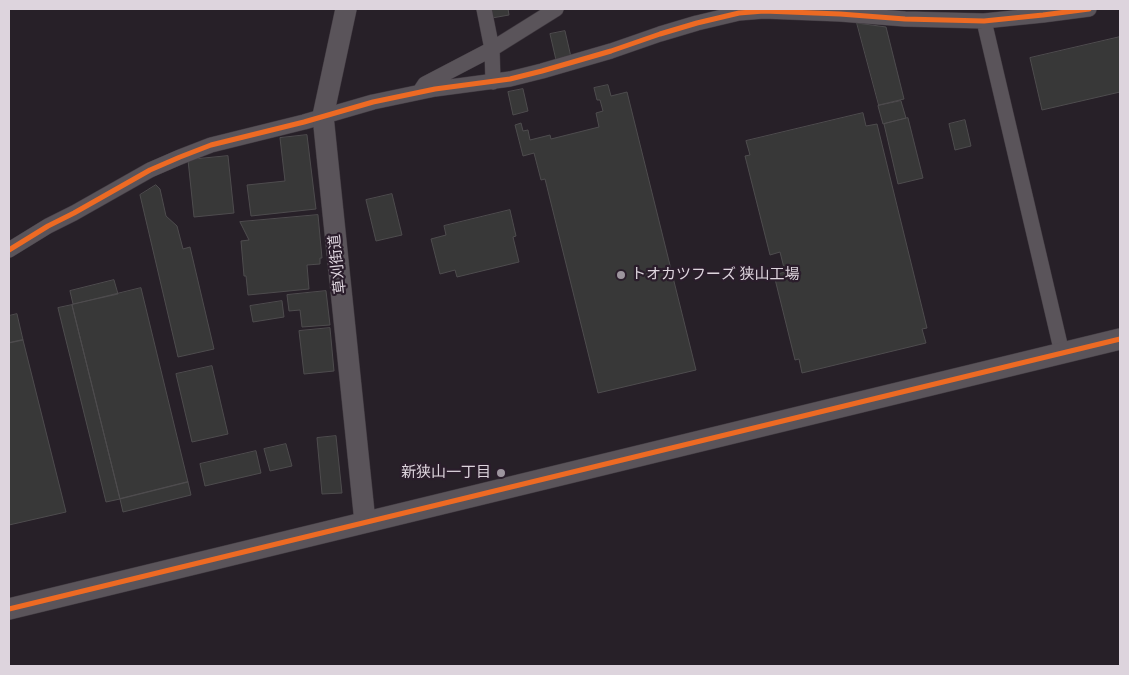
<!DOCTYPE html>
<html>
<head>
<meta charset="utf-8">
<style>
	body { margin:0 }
	#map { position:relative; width:1129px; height:675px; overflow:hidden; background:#272028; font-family:"Archivo Narrow",sans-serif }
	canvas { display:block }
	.frame { position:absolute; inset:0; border:10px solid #ddd4dd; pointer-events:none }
</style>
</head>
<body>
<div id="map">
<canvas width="1129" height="675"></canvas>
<div class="frame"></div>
</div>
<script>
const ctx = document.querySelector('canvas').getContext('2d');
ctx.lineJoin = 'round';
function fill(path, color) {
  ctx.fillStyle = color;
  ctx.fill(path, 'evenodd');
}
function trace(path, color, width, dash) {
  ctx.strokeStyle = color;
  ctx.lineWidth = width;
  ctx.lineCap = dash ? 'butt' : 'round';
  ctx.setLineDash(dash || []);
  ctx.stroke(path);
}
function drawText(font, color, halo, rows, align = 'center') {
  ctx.font = font + ' "Archivo Narrow","Noto Sans JP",sans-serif';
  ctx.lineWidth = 4.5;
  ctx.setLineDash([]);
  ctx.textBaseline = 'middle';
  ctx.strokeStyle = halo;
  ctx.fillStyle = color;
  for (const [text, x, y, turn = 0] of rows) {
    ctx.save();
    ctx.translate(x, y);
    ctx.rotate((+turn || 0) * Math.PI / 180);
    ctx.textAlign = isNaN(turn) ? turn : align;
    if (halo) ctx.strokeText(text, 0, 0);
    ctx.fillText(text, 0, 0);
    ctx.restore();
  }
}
const building = new Path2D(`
	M490,9h18l1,6 -17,3z
	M857,23l29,4 18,72 -25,6z
	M565,31l6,26 -15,3 -6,-26z
	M1120,37v55l-78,18 -12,-52z
	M608,85l3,11 16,-4 69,278 -98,23 -53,-214 -4,1 -7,-27 -11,3 -8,-31 6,-2 2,8 5,-1 2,10 20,-5 1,4 48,-12 -3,-14 7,-2 -3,-11h-3l-3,-12z
	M523,89l5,22 -15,4 -5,-23z
	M901,101l5,17 -23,6 -5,-18z
	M863,113l3,13 11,-2 50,204 -5,1 4,14 -124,30 -3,-14 -4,1 -21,-85 11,-3 -5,-20 -10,3 -25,-99 5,-1 -4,-14z
	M908,118l15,60 -25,6 -14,-60z
	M965,120l6,26 -16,4 -6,-26z
	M307,135l9,74 -65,7 -4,-31 38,-4 -5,-43z
	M228,156l6,57 -40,4 -6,-57z
	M156,185l4,4 6,27 11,10 6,23 7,-2 24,102 -36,8 -38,-162z
	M392,194l10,41 -26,6 -10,-41z
	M510,210l6,26 -3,1 6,25 -62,15 -2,-7 -15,4 -9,-35 15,-4 -2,-9z
	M318,215l4,43h-2v6l-13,1 2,24 -61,6 -2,-19h-2l-3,-35 8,-1 -9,-18z
	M114,280l4,14 -45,10 -3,-13z
	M141,288l47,194 -68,17 -48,-194z
	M326,291l4,34 -28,2 -2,-17 -11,1 -2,-16z
	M282,301l2,16 -31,5 -3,-16z
	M72,305l48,194 -14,3 -48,-194z
	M17,314l6,26 -14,3v-27z
	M330,328l4,43 -30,3 -5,-43z
	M23,340l43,172 -57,13v-182z
	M212,366l16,68 -36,8 -16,-68z
	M336,436l6,57 -20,1 -5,-56z
	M286,444l6,22 -22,5 -6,-22z
	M256,451l5,22 -56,13 -5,-22z
	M188,482l3,13 -68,17 -3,-13z`);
fill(building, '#383838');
trace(building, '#4e4c4e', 1);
const street = new Path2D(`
	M484,9l8,40 1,33
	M984,21l78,332
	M421,90l4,-6 67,-35 64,-40
	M9,250l39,-24 26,-13 76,-43 30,-13 31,-12 93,-23 69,-20 62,-13 75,-10 32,-8 69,-20 49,-17 37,-11 42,-10 25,-2 76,3 65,5 79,2 59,-6 46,-6`);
const secondary = new Path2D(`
	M346,9l-23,107 42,406
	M9,609l1111,-270`);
trace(street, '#413a41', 16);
trace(secondary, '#413a41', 22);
trace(street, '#5a545a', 15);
trace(secondary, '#5a545a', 21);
trace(new Path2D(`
	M9,250l39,-24 26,-13 76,-43 30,-13 31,-12 93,-23 69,-20 62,-13 75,-10 32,-8 69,-20 49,-17 37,-11 42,-10 25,-2 76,3 65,5 79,2 59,-6 46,-6
	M9,609l1111,-270`), '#ed6a23', 5);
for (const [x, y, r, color] of [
	[621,275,5,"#9d959e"],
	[501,473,5,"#9d959e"]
]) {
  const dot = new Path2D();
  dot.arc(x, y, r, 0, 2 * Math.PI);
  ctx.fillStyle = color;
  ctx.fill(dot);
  trace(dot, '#2a1d2b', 2);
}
drawText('15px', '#ddd4dd', '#2a1d2b', [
	["草刈街道",338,264,-96]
]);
drawText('15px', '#ddd4dd', '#2a1d2b', [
	["トオカツフーズ 狭山工場",631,275],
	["新狭山一丁目",491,473,"right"]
], 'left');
</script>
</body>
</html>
